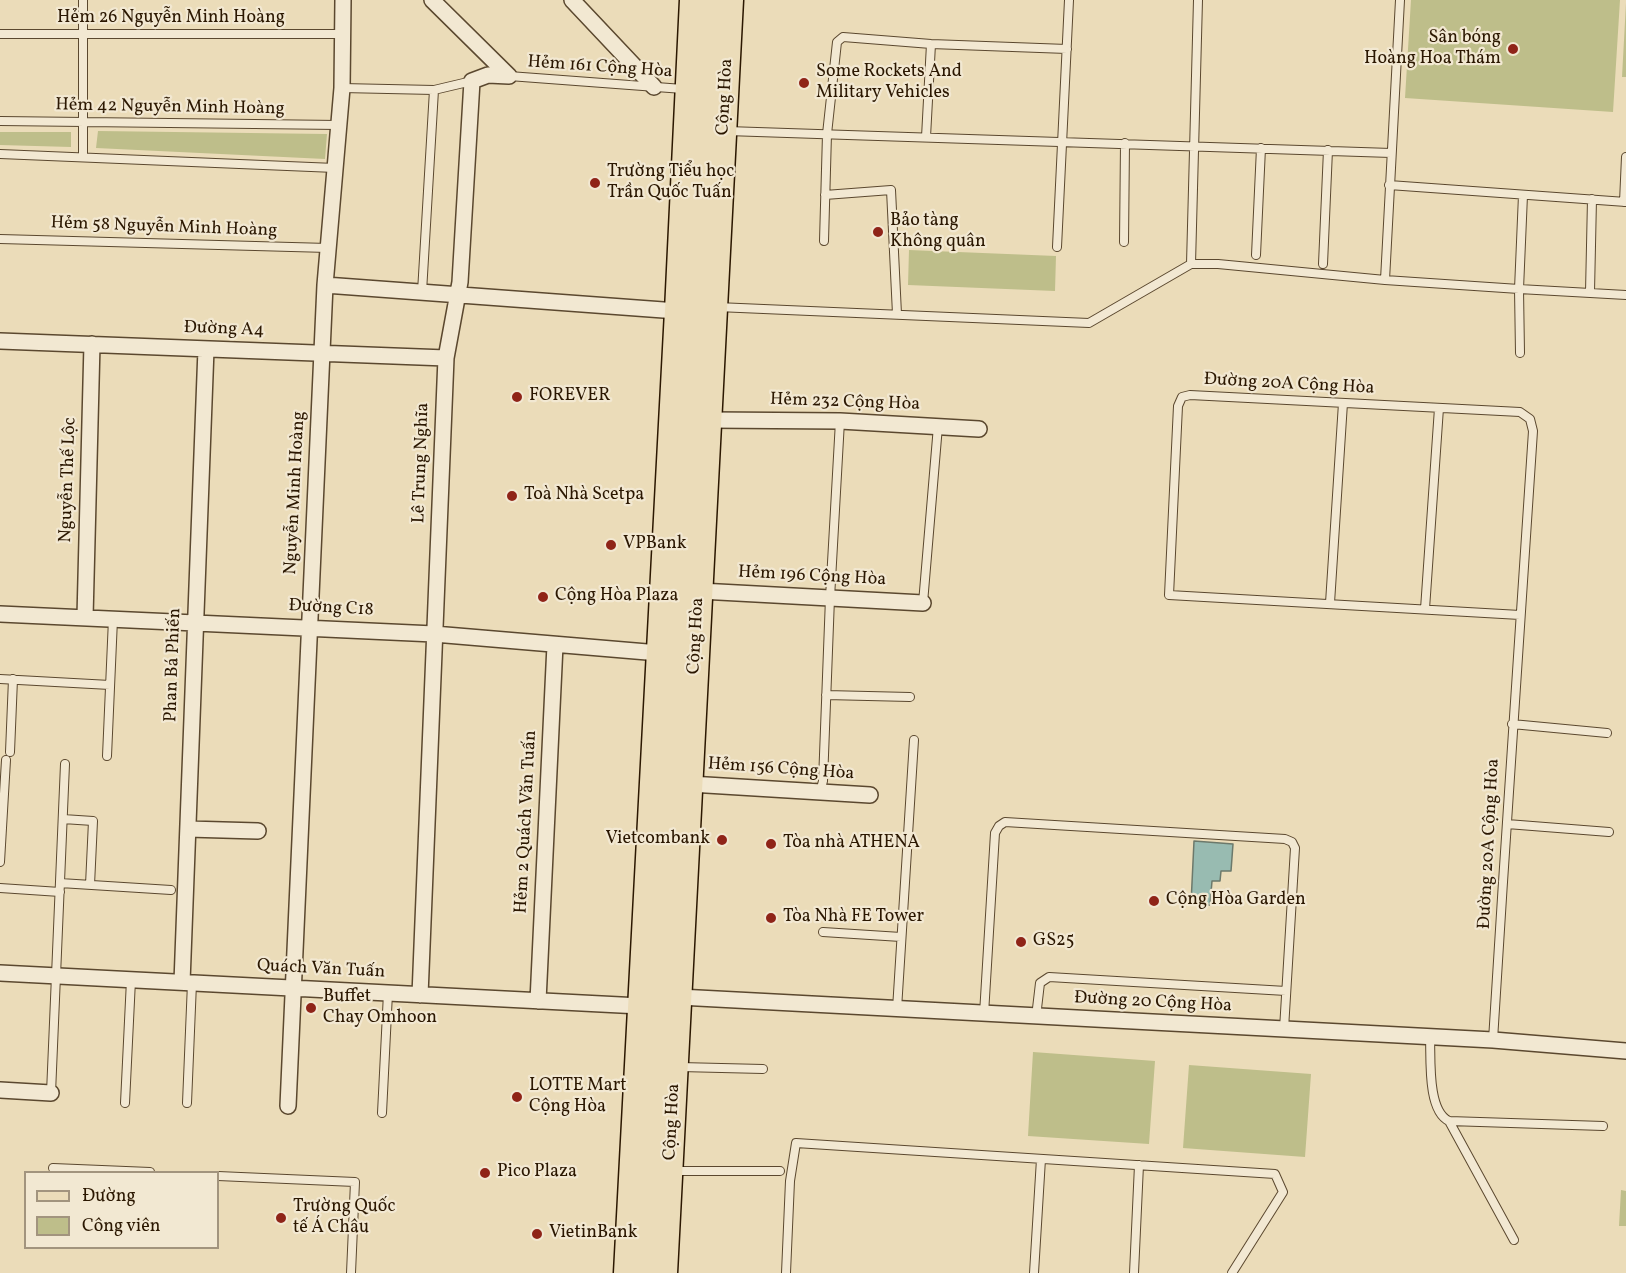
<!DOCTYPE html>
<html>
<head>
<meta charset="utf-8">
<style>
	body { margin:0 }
	#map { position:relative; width:1626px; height:1273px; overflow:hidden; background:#ebdcb9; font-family:Vollkorn,serif }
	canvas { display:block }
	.legend { position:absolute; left:24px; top:1171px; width:195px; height:78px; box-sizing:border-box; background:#f2e8d2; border:2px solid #a2947e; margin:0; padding:8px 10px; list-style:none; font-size:18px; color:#2b1701 }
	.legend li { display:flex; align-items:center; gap:12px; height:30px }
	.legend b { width:30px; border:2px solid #a2947e }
</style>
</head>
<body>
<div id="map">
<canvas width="1626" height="1273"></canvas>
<ul class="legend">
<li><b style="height:8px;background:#ebdcb9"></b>Đường</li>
<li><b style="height:16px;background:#bebe8a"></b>Công viên</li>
</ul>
</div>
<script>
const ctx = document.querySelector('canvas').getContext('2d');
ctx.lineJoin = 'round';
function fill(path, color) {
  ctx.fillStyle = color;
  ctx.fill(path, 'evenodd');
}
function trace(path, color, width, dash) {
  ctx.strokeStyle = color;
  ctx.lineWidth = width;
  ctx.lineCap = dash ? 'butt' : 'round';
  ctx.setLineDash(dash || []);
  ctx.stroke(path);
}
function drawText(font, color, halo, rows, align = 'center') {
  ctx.font = font + ' Vollkorn,serif';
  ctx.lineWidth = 4.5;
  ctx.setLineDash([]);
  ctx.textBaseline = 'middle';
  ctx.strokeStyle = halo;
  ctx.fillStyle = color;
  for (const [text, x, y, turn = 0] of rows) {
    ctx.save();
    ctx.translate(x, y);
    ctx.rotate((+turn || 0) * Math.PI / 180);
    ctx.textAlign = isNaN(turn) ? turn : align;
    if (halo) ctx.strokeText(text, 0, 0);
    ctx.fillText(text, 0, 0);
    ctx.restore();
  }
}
fill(new Path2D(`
	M1411,0h209l-7,112 -208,-14z
	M1626,3v74h-4z
	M98,131l229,3 -2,25 -229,-11z
	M0,132h71v15l-71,-2z
	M909,250l147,6 -1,35 -147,-6z
	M1033,1052l122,9 -6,83 -121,-8z
	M1189,1065l122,9 -6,83 -122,-9z
	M1621,1190l5,1v35h-7z`), '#bebe8a');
const water = new Path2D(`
	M1194,841l39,3 -2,27h-10l-1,10h-8l-2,24 -19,-1z`);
fill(water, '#98bbb1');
trace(water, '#6c796b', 1.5);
const lane = new Path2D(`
	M0,34h343
	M509,76l174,13
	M342,88l92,2 38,-9
	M0,121l339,4
	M727,131l664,22
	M926,137l5,-93
	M0,154l335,14
	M83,157v-157
	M1389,185l237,17
	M825,195l66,-5 6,124
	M1523,195l-4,94 107,6
	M1624,202l2,-45
	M0,239l328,9
	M824,241l3,-107 10,-92 6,-5 88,7 136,5
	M1124,242l1,-99
	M1057,247l12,-247
	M1256,255l5,-107
	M1191,264l7,-264
	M1323,264l5,-114
	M1385,280l15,-280
	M422,292l12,-202
	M1590,292l2,-93
	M717,307l372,16 102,-59h27l167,16 134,9 1,64
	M923,603l15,-177
	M1330,603l13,-200
	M1425,609l14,-201
	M0,679l110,6
	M826,695l84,2
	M1512,724l95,9
	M10,752l3,-73
	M107,756l6,-137
	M820,792l3,-11 7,-183 10,-177
	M63,819l30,2 -3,64
	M1507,824l102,8
	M0,862l6,-102
	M60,883l111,7
	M0,888l60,4
	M823,932l78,5
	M897,1009l17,-269
	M984,1014l11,-181 4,-7 6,-4 280,17 7,3 3,6 -11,181
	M1036,1017l4,-34 9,-6 237,14
	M1430,1037c1,21 -3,74 19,84l154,5
	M1493,1040c13,-203 25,-406 40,-609l-3,-12 -10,-7 -330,-17 -8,2 -4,9 -9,189 351,20
	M680,1067l83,2
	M51,1093l14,-329
	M125,1103l6,-123
	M187,1103l5,-120
	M382,1113l6,-120
	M1449,1121l65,119
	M53,1168l97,4
	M675,1171h105
	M218,1176l137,6 -4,91
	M786,1273l4,-92 6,-38 479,31 8,18 -51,81
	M1034,1273l7,-114
	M1134,1273l5,-108`);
const street = new Path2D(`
	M432,0l77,76
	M572,0l82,87
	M325,285l352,26
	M0,341l446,17
	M710,420l130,1 139,8
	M700,591l223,12
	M0,614l434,20 225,19
	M85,617l7,-273
	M690,784l180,11
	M188,829l70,2
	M0,973l640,33
	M182,982l24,-633
	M420,995l26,-637 14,-76 12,-201 16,-6 21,1
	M679,997l814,43 133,11
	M538,1001l17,-356
	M0,1090l51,3
	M288,1106l37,-821 17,-197 1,-88`);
const primary = new Path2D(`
	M626,1273l51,-962 15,-311
	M646,1273l66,-1273
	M665,1273l66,-1273`);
trace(lane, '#5b482f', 10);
trace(street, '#5b482f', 18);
trace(primary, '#2b1701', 27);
trace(lane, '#f2e8d2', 8);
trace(street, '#f2e8d2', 15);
trace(primary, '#ebdcb9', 24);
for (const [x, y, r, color] of [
	[1513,49,6,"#8f2418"],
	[804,83,6,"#8f2418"],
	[595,183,6,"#8f2418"],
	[878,232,6,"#8f2418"],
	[517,397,6,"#8f2418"],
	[512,496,6,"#8f2418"],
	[611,545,6,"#8f2418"],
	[543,597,6,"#8f2418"],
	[722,840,6,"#8f2418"],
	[771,844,6,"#8f2418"],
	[1154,901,6,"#8f2418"],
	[771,918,6,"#8f2418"],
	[1021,942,6,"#8f2418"],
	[311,1008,6,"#8f2418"],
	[517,1097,6,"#8f2418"],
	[485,1173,6,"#8f2418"],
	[281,1218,6,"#8f2418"],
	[537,1234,6,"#8f2418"]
]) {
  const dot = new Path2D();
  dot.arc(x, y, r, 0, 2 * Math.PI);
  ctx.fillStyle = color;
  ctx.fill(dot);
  trace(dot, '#f2e8d2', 2);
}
drawText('18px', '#2b1701', '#f2e8d2', [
	["Hẻm 26 Nguyễn Minh Hoàng",171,19],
	["Hẻm 161 Cộng Hòa",600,68,4],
	["Cộng Hòa",726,97,-87],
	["Hẻm 42 Nguyễn Minh Hoàng",170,108,1],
	["Hẻm 58 Nguyễn Minh Hoàng",164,228,2],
	["Đường A4",224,330,2],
	["Đường 20A Cộng Hòa",1289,385,3],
	["Hẻm 232 Cộng Hòa",845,403,2],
	["Lê Trung Nghĩa",422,463,-88],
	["Nguyễn Thế Lộc",69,480,-88],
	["Nguyễn Minh Hoàng",296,493,-87],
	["Hẻm 196 Cộng Hòa",812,577,3],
	["Đường C18",331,609,3],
	["Cộng Hòa",697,636,-87],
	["Phan Bá Phiến",174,665,-88],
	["Hẻm 156 Cộng Hòa",781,770,4],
	["Hẻm 2 Quách Văn Tuấn",527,822,-87],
	["Đường 20A Cộng Hòa",1490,844,-87],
	["Quách Văn Tuấn",321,970,3],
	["Đường 20 Cộng Hòa",1153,1003,3],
	["Cộng Hòa",673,1122,-87]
]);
drawText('18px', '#2b1701', '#f2e8d2', [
	["Sân bóng",1501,39,"right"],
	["Hoàng Hoa Thám",1501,60,"right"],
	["Some Rockets And",816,73],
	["Military Vehicles",816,94],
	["Trường Tiểu học",607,173],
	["Trần Quốc Tuấn",607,194],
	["Bảo tàng",890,222],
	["Không quân",890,243],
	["FOREVER",529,397],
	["Toà Nhà Scetpa",524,496],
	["VPBank",623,545],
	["Cộng Hòa Plaza",555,597],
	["Vietcombank",710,840,"right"],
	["Tòa nhà ATHENA",783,844],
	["Cộng Hòa Garden",1166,901],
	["Tòa Nhà FE Tower",783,918],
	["GS25",1033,942],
	["Buffet",323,998],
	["Chay Omhoon",323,1019],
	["LOTTE Mart",529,1087],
	["Cộng Hòa",529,1108],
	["Pico Plaza",497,1173],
	["Trường Quốc",293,1208],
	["tế Á Châu",293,1229],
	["VietinBank",549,1234]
], 'left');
</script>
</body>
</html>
